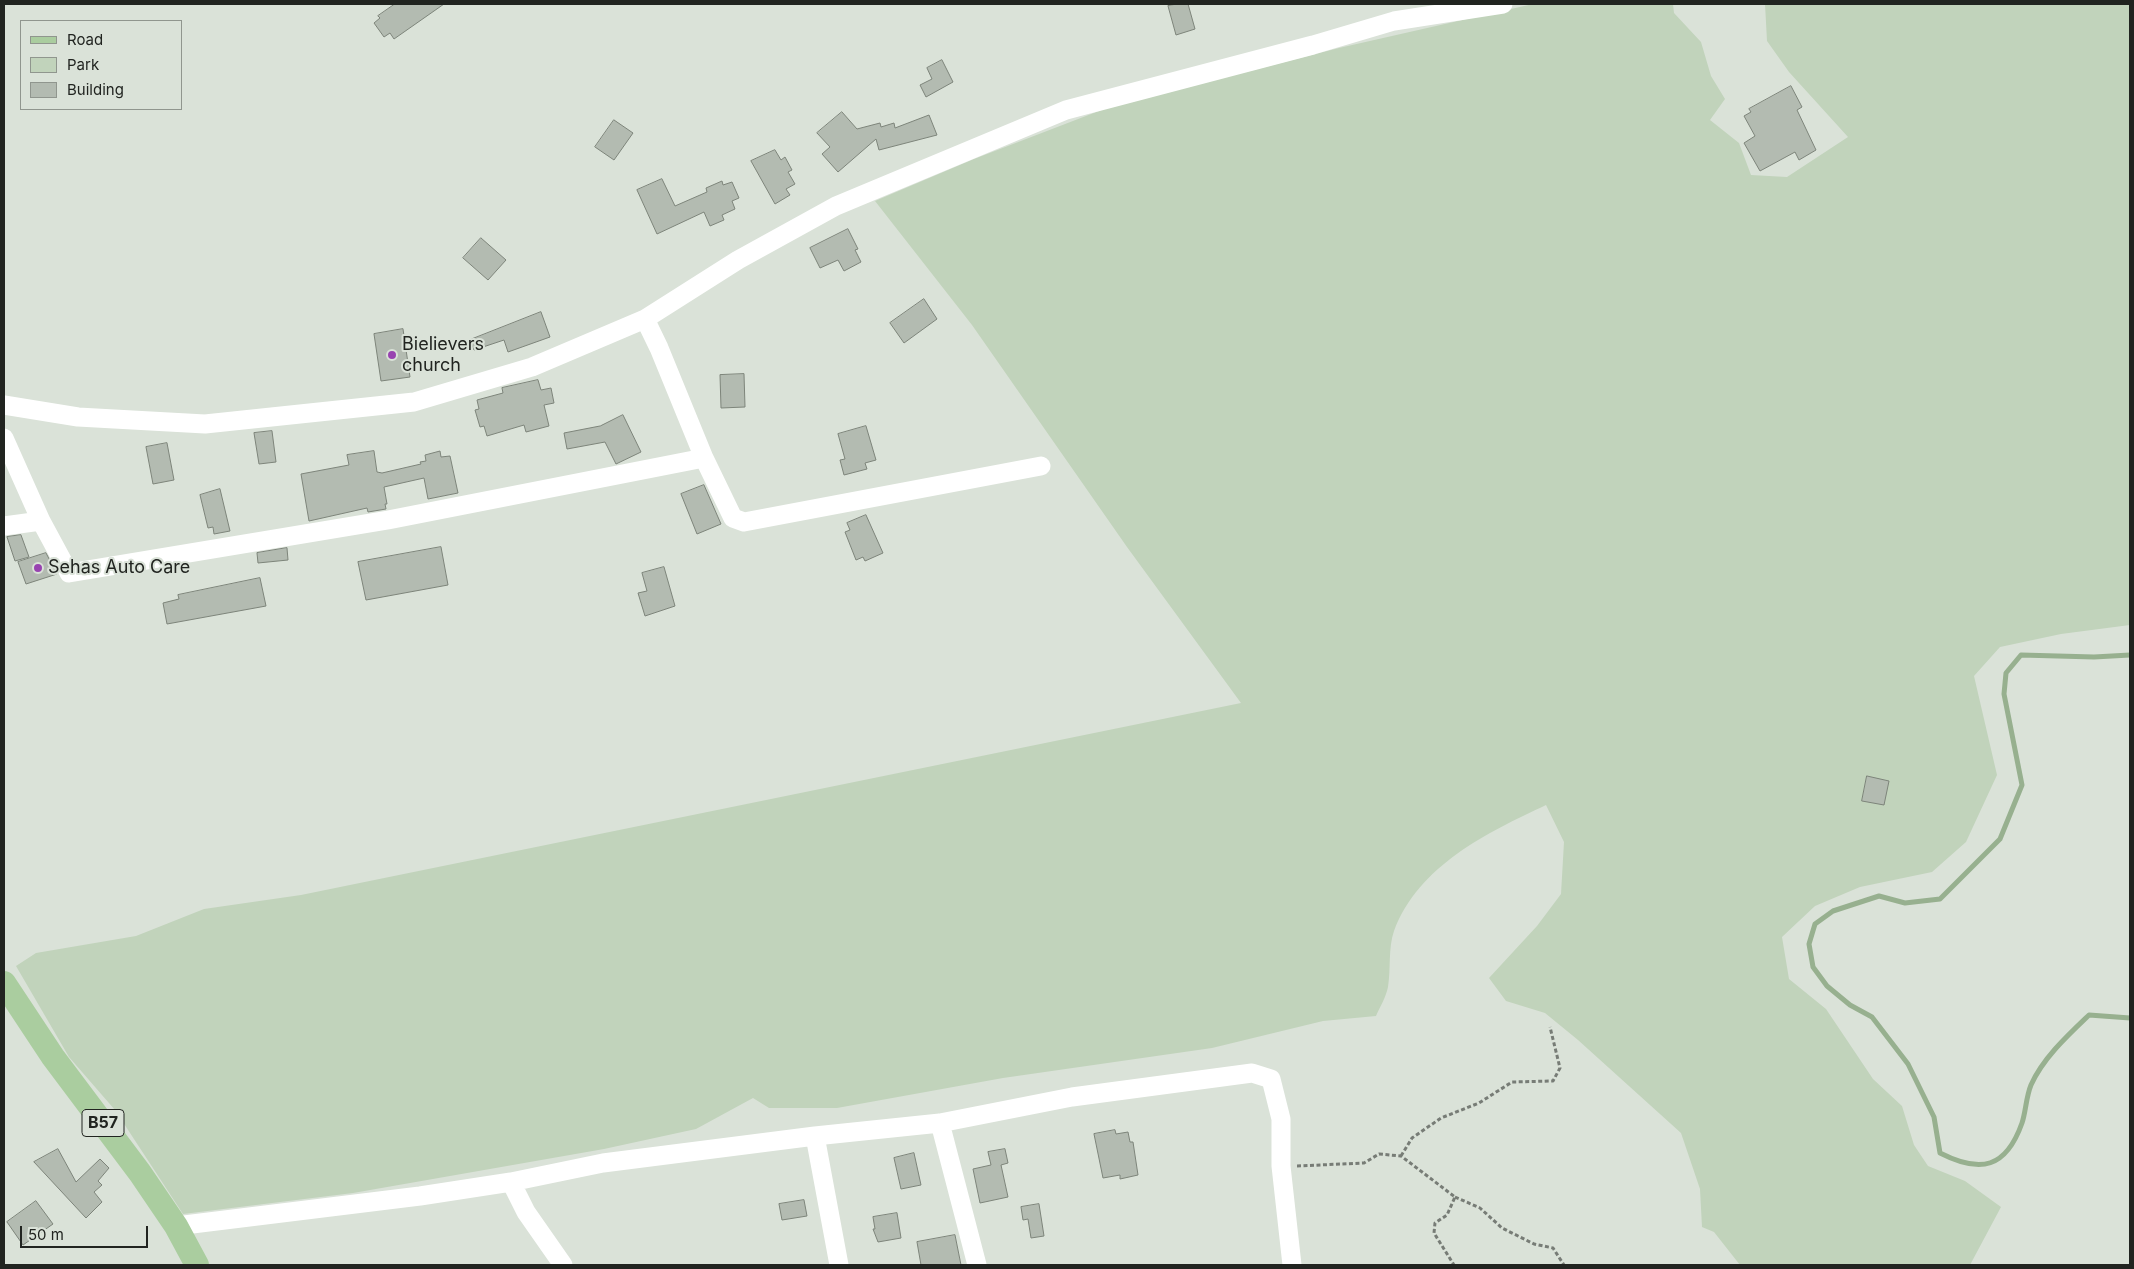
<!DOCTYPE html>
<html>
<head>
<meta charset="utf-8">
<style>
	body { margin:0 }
	#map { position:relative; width:2134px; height:1269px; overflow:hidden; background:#dae2d8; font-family:Inter,sans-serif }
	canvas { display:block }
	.frame { position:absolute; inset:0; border:5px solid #212420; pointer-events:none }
	.legend { position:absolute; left:20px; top:20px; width:162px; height:90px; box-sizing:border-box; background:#dae2d8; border:1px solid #90968e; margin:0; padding:6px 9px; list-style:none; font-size:15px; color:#212420 }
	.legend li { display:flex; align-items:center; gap:10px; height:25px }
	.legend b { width:25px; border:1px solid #90968e }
	.scale { position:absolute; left:20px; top:1226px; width:128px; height:22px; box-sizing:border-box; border:2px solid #212420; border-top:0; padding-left:6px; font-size:15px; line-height:18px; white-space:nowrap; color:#212420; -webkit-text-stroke:4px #dae2d8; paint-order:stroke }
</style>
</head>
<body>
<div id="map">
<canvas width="2134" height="1269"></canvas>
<div class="frame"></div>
<ul class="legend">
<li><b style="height:6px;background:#aacd9f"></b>Road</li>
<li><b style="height:14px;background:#c1d3bb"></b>Park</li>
<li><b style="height:14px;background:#b3bbb1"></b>Building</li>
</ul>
<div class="scale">50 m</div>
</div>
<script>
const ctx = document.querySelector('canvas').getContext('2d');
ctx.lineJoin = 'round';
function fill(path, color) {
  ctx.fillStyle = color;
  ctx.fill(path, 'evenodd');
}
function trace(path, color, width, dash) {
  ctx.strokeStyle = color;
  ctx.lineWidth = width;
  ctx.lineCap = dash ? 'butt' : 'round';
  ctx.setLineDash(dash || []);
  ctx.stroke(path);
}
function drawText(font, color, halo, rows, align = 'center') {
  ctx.font = font + ' Inter,sans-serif';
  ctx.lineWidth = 4;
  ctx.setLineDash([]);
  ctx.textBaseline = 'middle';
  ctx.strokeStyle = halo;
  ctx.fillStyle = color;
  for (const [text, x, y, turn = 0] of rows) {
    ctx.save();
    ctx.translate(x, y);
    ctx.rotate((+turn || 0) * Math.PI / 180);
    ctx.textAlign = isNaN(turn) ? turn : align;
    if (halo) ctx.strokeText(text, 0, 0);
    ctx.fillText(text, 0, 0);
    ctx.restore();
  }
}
fill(new Path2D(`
	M1533,4h140l1,9 27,29 10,34 14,23 -15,21 29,23 12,32 36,2 61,-40 -59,-65 -22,-31 -2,-37h365v621l-69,9 -61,13 -26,29 23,99 -31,67 -34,30 -72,15 -45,19 -33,31 7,42 37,30 47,70 29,27 12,39 14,21 37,15 36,26 -31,58h-230l-26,-33 -12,-5 -2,-38 -19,-56 -103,-93 -33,-27 -39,-12 -17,-23 48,-52 24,-32 3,-52 -18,-37c-59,28 -127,60 -152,126 -6,17 -3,38 -6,56 -2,10 -8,20 -12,29l-53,5 -111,27 -209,30 -166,30h-68l-16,-10 -57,31 -92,20 -251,44 -170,21 -68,-104 -46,-53 -53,-91 20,-13 100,-17 68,-27 97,-14 940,-192 -114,-156 -155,-222 -97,-124 99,-42 138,-53 227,-58z`), '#c1d3bb');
trace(new Path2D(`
	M2130,655l-36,2 -73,-2 -15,18 -2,21 18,91 -22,54 -60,60 -35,4 -26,-7 -46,15 -18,13 -6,20 4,23 14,19 23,19 22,12 36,47 26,53 6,36c41,21 66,15 82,-30 4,-12 4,-26 9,-38 12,-27 37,-50 58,-70l41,3`), '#97b08f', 5);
const building = new Path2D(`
	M395,4h49l-50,35 -4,-6 -6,4 -10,-14 6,-5 -2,-2z
	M1177,4h11l7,25 -19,6 -8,-29z
	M942,60l11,22 -27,15 -6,-12 12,-6 -5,-11z
	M1791,86l11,21 -5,3 19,40 -17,10 -4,-8 -35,19 -16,-28 11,-7 -11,-20 7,-4 -2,-3z
	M842,112l15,17 23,-6 1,4 13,-4 1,5 34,-13 8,20 -58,15 -3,-11 -38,33 -16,-18 8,-7 -13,-14z
	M614,120l19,13 -19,27 -19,-13z
	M775,150l6,10 4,-3 7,13 -4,2 7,12 -9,5 4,6 -15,9 -24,-43z
	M662,179l13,27 32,-14 -1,-4 16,-7 1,4 9,-3 7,16 -7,3 3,8 -13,6 2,5 -14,6 -6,-14 -47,22 -20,-44z
	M848,229l10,20 -3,1 6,12 -17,9 -6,-11 -18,8 -10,-20z
	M481,238l25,22 -18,20 -25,-22z
	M924,299l13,20 -33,24 -14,-20z
	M541,312l9,25 -42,15 -4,-12 -30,10 -4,-10z
	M403,329l7,48 -29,4 -7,-47z
	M744,374l1,33 -24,1 -1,-33z
	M538,380l3,10 10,-2 3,15 -10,2 5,21 -23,6 -2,-7 -37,11 -3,-10 -4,1 -5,-17 4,-1 -2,-9 26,-7 -1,-5z
	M623,415l18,37 -25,12 -11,-22 -38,7 -3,-16 36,-7z
	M866,426l10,34 -11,3 2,6 -23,6 -4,-15 5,-1 -7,-25z
	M272,431l4,31 -17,2 -5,-31z
	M167,443l7,37 -21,4 -7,-37z
	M374,451l3,21 5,1 39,-9 -1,-2 6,-1 -1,-6 15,-4 1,6 9,-1 8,37 -30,6 -4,-21 -40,9 3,17h-2l1,5 -18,3 -1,-4 -58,13 -8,-47 48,-9 -2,-10z
	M704,485l17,39 -24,10 -16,-40z
	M220,489l10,42 -16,3 -1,-7 -5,1 -8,-33z
	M866,515l17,38 -18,8 -2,-4 -7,3 -11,-28 5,-2 -3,-7z
	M21,535l8,22 -14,4 -8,-24z
	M441,547l7,38 -82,15 -8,-38z
	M287,548l1,12 -30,3 -1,-10z
	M46,553l11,21 -31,10 -8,-22z
	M664,567l11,39 -30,10 -7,-23 9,-2 -5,-18z
	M260,578l6,28 -99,18 -4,-21 16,-4 -1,-4z
	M1867,776l22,5 -5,24 -22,-4z
	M1115,1130l1,4 12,-2 2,10h3l5,33 -18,4v-4l-17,3 -9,-44z
	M58,1149l18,33 24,-23 9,9 -11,13 4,4 -8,7 8,10 -16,16 -52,-56z
	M1005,1149l3,14 -7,2 7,32 -28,6 -7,-34 18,-4 -3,-13z
	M914,1153l7,32 -20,4 -7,-31z
	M804,1200l3,16 -25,4 -3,-16z
	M36,1201l17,23 -30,21 -16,-23z
	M1039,1204l5,32 -13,2 -3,-19 -5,1 -2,-13z
	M897,1213l4,25 -23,4 -5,-13h2l-2,-12z
	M955,1235l6,30h-40l-4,-23z`);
fill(building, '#b3bbb1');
trace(building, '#7d847a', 1);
trace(new Path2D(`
	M1401,1156l11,-18 29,-20 38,-15 33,-21 41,-1 7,-13 -10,-41
	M1297,1166l67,-3 15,-9 22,2 54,41 -8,18 -12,8 -1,10 20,32
	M1455,1197l25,11 22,20 32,16 19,4 11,17`), '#777c76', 3, [4, 2.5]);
trace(new Path2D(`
	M4,405l74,12 127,7 209,-22 118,-35 113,-48 93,-59 98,-54 230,-96 247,-65 81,-24 109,-17
	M4,438l37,83 -37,5
	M704,458l29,60 11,4 297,-56
	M41,521l28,52 319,-53 316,-62 -45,-110 -14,-29
	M940,1123l37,142
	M815,1136l24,129
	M511,1182l15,30 37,53
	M176,1226l244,-30 91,-14 92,-19 212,-27 125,-13 132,-26 180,-24 19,6 10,40v47l11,99`), '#fff', 19);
trace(new Path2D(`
	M4,983l49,74 87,116 36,53 21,39`), '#aacd9f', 24);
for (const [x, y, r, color] of [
	[392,355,5,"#9843b0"],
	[38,568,5,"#9843b0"]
]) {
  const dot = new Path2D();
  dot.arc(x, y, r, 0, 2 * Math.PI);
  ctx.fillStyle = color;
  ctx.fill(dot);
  trace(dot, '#dae2d8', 2);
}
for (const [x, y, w] of [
	[103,1123,42]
]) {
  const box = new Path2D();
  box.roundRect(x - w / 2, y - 13.5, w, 27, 4);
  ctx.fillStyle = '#dae2d8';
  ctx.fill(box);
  trace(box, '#212420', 1);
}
drawText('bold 16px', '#212420', null, [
	["B57",103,1123]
]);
drawText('18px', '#212420', '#dae2d8', [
	["Bielievers",402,345],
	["church",402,366],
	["Sehas Auto Care",48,568]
], 'left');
</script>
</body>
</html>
